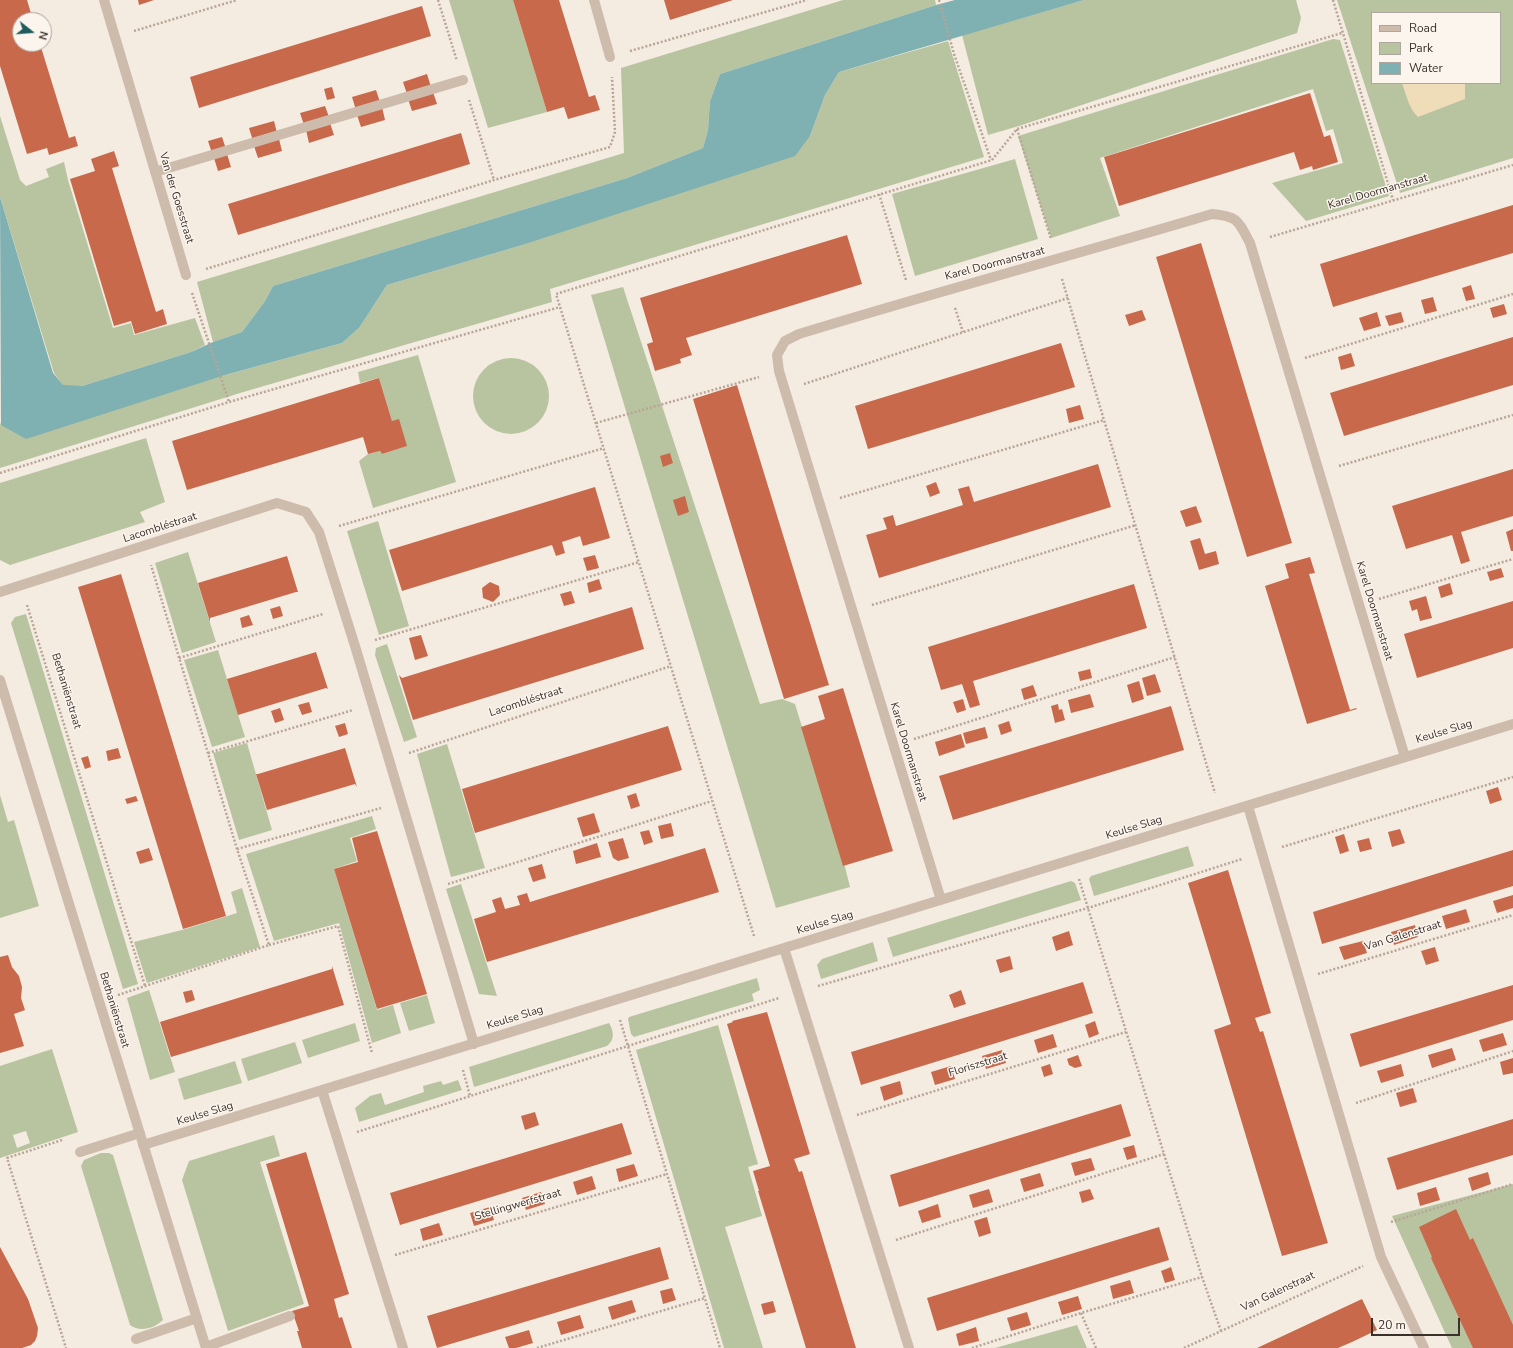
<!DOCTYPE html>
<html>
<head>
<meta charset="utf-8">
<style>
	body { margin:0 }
	#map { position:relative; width:1513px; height:1348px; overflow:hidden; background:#f4ebe1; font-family:"Nunito Sans",sans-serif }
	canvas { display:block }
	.legend { position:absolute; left:1371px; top:12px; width:130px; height:72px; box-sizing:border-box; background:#fbf5ee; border:1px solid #aea6a0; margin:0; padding:5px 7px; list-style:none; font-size:12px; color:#3b302b }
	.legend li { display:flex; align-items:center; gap:8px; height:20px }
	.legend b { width:20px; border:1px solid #aea6a0 }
	.north { position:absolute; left:12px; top:12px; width:40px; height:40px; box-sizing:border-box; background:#fbf5ee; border:1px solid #aea6a0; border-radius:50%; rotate:107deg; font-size:11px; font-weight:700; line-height:16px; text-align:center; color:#3b302b }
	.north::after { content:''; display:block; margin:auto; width:14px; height:18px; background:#1f5a5e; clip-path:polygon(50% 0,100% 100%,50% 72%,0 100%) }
	.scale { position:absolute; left:1371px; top:1318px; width:89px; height:18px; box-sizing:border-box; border:2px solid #3b302b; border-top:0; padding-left:5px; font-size:12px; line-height:14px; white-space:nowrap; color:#3b302b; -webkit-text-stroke:3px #fbf5ee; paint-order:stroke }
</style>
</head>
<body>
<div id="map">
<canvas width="1513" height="1348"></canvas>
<ul class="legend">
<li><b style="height:5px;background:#cdbbac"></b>Road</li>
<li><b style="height:11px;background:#b8c4a0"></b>Park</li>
<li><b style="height:11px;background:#7fb0b2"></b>Water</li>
</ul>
<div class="north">N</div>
<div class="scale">20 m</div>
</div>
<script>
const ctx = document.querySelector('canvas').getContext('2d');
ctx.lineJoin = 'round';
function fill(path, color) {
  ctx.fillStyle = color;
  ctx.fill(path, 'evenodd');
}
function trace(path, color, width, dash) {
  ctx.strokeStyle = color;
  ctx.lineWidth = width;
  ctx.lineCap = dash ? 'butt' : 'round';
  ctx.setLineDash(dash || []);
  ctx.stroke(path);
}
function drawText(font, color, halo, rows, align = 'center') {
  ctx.font = font + ' "Nunito Sans",sans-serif';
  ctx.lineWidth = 3;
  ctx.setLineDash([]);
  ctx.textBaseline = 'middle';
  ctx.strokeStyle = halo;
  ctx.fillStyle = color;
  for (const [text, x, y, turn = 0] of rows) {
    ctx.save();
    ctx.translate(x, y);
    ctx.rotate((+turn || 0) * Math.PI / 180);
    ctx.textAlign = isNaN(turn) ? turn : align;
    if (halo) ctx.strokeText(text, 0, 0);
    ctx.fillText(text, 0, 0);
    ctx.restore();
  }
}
fill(new Path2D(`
	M449,0h64l34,112 -59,16z
	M843,0h92l1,5 -216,69 -10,27 -2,29 -5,18 -76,30 -354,108 -8,15 -23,31 -29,10 -16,-60 427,-129 -3,-85z
	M1084,0h212l5,18 -4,15 -278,93 -31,9 -26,-100z
	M1337,0h176v158l-113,35zM1372,13h128v70h-128z
	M1333,39l7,1 49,156 -83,25 -34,-38 71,-20 -10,-34 -7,2 -13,-42 -213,69 20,58 -69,22 -33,-102z
	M948,41l36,116 -434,132 2,13 -312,91 -240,75v-46l1,3 224,-50 117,-32 17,-15 28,-43 132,-39 291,-110 15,-41 14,-23z
	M0,116l20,64 6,6 23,-9 -3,-8 18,-7 4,18 45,148 18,-5 3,12 61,-17 10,27 -14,7 -109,34h-19l-9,-13 -54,-176z
	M1015,159l23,80 -123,37 -23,-82z
	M623,287l137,417 22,-5 13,5 50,163 5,20 -74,21 -185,-613z
	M418,355l38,127 -83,26 -14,-47 9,-7 12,-3 2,3 24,-8 -14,-25 -13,-43 -19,5 -2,-11z
	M473 396a38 38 0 1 1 76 0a38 38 0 1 1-76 0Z
	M146,438l19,64 -25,10 5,10 -135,43 -10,-5v-77z
	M378,521l31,105 -30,9 -32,-104z
	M188,552l28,90 -34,11 -27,-90z
	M26,614l112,370 -15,5 -112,-366 4,-6z
	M387,644l30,93 -13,5 -29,-87 1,-7z
	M218,650l27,87 -33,10 -28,-87z
	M247,743l25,87 -33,10 -26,-87z
	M447,744l38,124 -34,9 -34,-123z
	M0,795l8,27 6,-2 25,86 -39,12z
	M372,816l4,13 -26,9 7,23 -23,8 43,141 16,-5 8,28 -29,10 -33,-120 -65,18 -28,-87z
	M1188,846l6,20 -100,30 -5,-17 2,-3z
	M1071,881l4,2 6,17 -188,57 -6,-19z
	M461,884l36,112 -18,-2 -33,-105z
	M242,888l18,59 -113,36 -13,-41 48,-12 55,-17 -6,-21z
	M873,942l5,19 -57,18 -4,-14 5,-6z
	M757,978l3,12 -8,4 2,7 -120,36 -3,-3 -3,-15 1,-2z
	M149,990l26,82 -25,8 -23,-82z
	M427,995l8,28 -26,8 -9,-28z
	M355,1023l5,18 -52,17 -6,-18z
	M609,1023c5,8 6,17 -2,23l-133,41 -5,-20z
	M718,1025l40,139 -10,3 14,49 -37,11 38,121h-39l-88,-298z
	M295,1042l7,21 -54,18 -7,-22z
	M52,1049l26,83 -78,26v-92zM26,1131l4,12 -13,5 -4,-13z
	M235,1061l7,22 -58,17 -6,-21z
	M458,1080l4,10 -103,32 -4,-14 15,-12 11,-3 4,12 39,-13 -1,-6 18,-5 2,4z
	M274,1135l6,21 -20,6 44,142 -76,27 -46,-151 7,-19z
	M101,1153h8l4,2 50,165c-8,8 -23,13 -33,5l-49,-159 3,-6z
	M1513,1184v164h-61l-60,-132z
	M1077,1325l10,23h-92z`), '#b8c4a0');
fill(new Path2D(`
	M1402,83h63v16l-47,18c-9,-8 -12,-23 -16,-34z`), '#efdcb8');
fill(new Path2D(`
	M955,0h129l-245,72 -14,23 -15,41 -15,20 -276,90 -132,39 -28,43 -17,15 -117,32 -199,64 -25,-14 -1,-228 53,176 10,12 19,1 109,-34 22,-10 29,-10 23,-31 8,-15 354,-108 76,-30 5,-18 2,-29 10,-27 216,-69z`), '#7fb0b2');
fill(new Path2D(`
	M0,0h27l6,20h-13v24h20l29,94 6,-2 3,10 -29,9 -2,-7 -20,6 -27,-88z
	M138,0h16l-15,5z
	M513,0h46l30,97 6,-2 5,15 -32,9 -4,-12 -17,5z
	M664,0h69l-63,20z
	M422,6l9,30 -232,72 -9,-31z
	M427,74l4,13 -24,7 -4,-12z
	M332,87l3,11 -8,2 -3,-11z
	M376,90l4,12 -24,8 -4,-13z
	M433,92l4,12 -25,7 -4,-12z
	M1310,93l14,44 6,-2 8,27 -25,8 -1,-4 -12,4 -6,-18 -175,54 -15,-49z
	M325,106l4,11 -25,8 -4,-12z
	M382,107l3,13 -24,7 -4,-12z
	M274,121l3,12 -24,8 -4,-13z
	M330,123l4,12 -25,8 -3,-13z
	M461,133l9,31 -232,71 -10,-31z
	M222,137l4,12 -14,4 -4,-12z
	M279,139l3,12 -24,7 -4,-12z
	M114,151l5,15 -7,2 44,144 7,-3 4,15 -32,10 -4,-13 -17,5 -44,-147 25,-8 -4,-12z
	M227,154l4,13 -13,4 -4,-13z
	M1513,205v48l-180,54 -13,-43z
	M847,235l15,49 -176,54 6,17 -12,4 1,4 -26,8 -8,-27 6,-2 -13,-44z
	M1201,243l91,300 -45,14 -91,-300z
	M1471,285l4,14 -9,2 -4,-13z
	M1433,297l4,14 -12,3 -4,-14z
	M1504,304l3,10 -14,4 -3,-10z
	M1142,310l4,10 -17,6 -4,-11z
	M1377,312l4,14 -17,5 -5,-13z
	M1401,312l3,10 -15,4 -4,-10z
	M1513,337v48l-169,51 -14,-43z
	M1061,343l14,44 -207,62 -13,-43z
	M1351,353l4,13 -14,4 -3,-13z
	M379,378l13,43 7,-2 8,27 -25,8 -2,-3 -12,3 -5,-17 -176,53 -15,-49z
	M737,385l92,300 -45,14 -91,-300z
	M1080,405l4,14 -15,4 -3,-14z
	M670,453l3,10 -10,4 -3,-11z
	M1098,464l13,43 -232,71 -13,-43 21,-6 -4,-11 10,-3 3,11 67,-21 -5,-16 11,-3 5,16z
	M1513,469v47l-52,16 9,29 -9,3 -9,-29 -46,14 -14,-43z
	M936,482l4,11 -10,4 -4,-11z
	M595,487l15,51 -27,8 -3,-10 -18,6 3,11 -9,3 -4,-11 -150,46 -13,-41z
	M685,496l4,16 -11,4 -5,-16z
	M1196,506l6,16 -16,5 -6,-16z
	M1513,529v22h-2l-5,-19z
	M1200,538l5,16 11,-3 3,13 -20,6 -9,-29z
	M595,555l4,13 -12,3 -4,-13z
	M287,556l11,36h-2l-86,26v4l-12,-39z
	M1310,557l5,16 -6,1 41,136 6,-2 1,1 -50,15 -42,-138 24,-8 -4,-14z
	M1501,568l3,9 -14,4 -3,-9z
	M121,574l105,342 -43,13 -105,-342z
	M599,579l3,10 -13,4 -2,-10z
	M490,582l9,4 1,9 -7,7 -10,-4 -1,-10z
	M1450,583l3,11 -12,4 -3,-11z
	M1134,584l13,44 -174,53 7,24 -10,3 -8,-24 -21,6 -13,-43z
	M571,591l4,12 -11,3 -4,-12z
	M1426,596l6,22 -12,3 -3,-12 -5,2 -3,-10z
	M1513,601v47l-96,30 -13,-44z
	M280,606l3,10 -10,3 -3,-10z
	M632,607l12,42 -231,71 -14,-45 3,3z
	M249,615l4,10 -11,3 -2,-10z
	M421,635l7,21 -13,4 -6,-22z
	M316,652l12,37 -2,-1 -88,27 -11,-36z
	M1090,669l2,9 -12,3 -2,-9z
	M1155,674l6,18 -14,4 -5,-18z
	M1139,681l5,18 -12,4 -5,-18z
	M1033,685l4,11 -13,4 -3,-11z
	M843,688l50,163 -50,15 -42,-139 24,-8 -7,-23z
	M1090,694l4,13 -23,6 -3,-13z
	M963,699l3,11 -9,3 -4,-11z
	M309,702l3,10 -10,3 -4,-10z
	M1058,704l1,6 3,-1 3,11 -10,3 -4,-17z
	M1171,706l13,44 -231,70 -14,-44z
	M280,708l4,12 -9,3 -4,-12z
	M1009,721l3,10 -11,4 -3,-10z
	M345,723l3,11 -9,3 -4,-11z
	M668,726l14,44 -207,63 -13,-44z
	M985,727l3,11 -22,6 -3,-11z
	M961,734l4,13 -26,9 -4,-14z
	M118,748l3,10 -13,3 -2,-10z
	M345,748l12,39 -2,-3 -88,26 -11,-36h2z
	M88,756l3,11 -6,2 -4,-11z
	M1498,787l4,13 -12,4 -4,-13z
	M636,793l4,13 -9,3 -4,-13z
	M136,796l2,5 -11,3 -2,-5z
	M594,813l6,19 -17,5 -6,-19z
	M671,823l3,13 -13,3 -3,-13z
	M1400,829l5,14 -13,4 -4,-15z
	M649,830l4,12 -9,3 -4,-13z
	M377,831l50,163 -50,15 -43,-140 24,-7 -6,-24z
	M1344,834l5,17 -9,3 -5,-17z
	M623,838l6,20 -11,3 -5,-3 -5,-16z
	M1369,838l3,11 -12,3 -3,-11z
	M597,843l4,14 -25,7 -3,-13z
	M149,848l4,12 -13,4 -4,-12z
	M705,848l14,44 -232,70 -13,-43 22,-7 -4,-12 9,-3 4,12 15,-4 -3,-9 10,-3 3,9z
	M1513,850v36l-191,58 -9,-32z
	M542,864l4,14 -13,4 -5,-14z
	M1228,870l43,143 -16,5 5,14 3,-1 65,212 -46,13 -68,-226 17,-6 -43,-141z
	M1513,895v13l-16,5 -4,-12z
	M1466,909l4,13 -24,7 -4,-13z
	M1415,925l3,12 -24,8 -3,-13z
	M1069,931l4,14 -17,6 -4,-14z
	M1363,941l4,12 -23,7 -5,-13z
	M1435,947l4,14 -13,4 -5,-14z
	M8,955l4,12 7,9 3,11 -1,11 4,12 -11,4 10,32 -24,7v-96z
	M1010,956l3,13 -13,4 -4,-13z
	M332,966l12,39 -173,52 -11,-35 172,-53z
	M1083,982l10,31 -232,72 -10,-33z
	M1513,985v35l-153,47 -10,-33z
	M192,990l3,10 -9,3 -3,-11z
	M961,990l5,14 -12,4 -5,-13z
	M767,1012l43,142 -16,5 5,13 3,-1 54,177h-50l-48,-157h1l-6,-20 17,-5 -43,-142 6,-2 -1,-1z
	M1095,1021l4,13 -10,4 -4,-13z
	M1503,1033l4,12 -24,7 -4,-12z
	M1053,1034l4,13 -19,6 -4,-13z
	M1452,1048l4,12 -24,8 -4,-13z
	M1002,1050l4,13 -20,6 -4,-13z
	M1078,1055l4,11 -7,2 -6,-3 -2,-6z
	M1513,1058v15l-10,2 -3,-13z
	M1050,1064l3,10 -9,3 -3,-10z
	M1401,1064l3,12 -23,7 -4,-12z
	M951,1066l4,13 -20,6 -4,-13z
	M900,1081l3,13 -19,7 -4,-14z
	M1413,1088l4,14 -17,5 -4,-14z
	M1121,1104l10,32 -232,71 -9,-32z
	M535,1112l4,13 -14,5 -4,-14z
	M1513,1119v36l-116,35 -10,-32z
	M622,1123l10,31 -232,71 -10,-32z
	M1134,1145l3,12 -10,3 -4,-12z
	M306,1152l43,142 -15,5 5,19 3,-1 10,31h-50l-5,-17h2l-7,-20 17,-5 -43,-142z
	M1091,1158l4,12 -20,6 -4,-13z
	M634,1164l4,12 -19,6 -3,-13z
	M1488,1172l3,12 -19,7 -4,-13z
	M1040,1173l4,13 -20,6 -4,-13z
	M592,1176l4,13 -19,6 -4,-13z
	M1436,1187l4,13 -20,6 -3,-13z
	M989,1189l4,13 -20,6 -4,-13z
	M1090,1189l4,10 -12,4 -3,-11z
	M541,1192l4,12 -19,6 -4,-12z
	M938,1204l3,13 -19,6 -4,-12z
	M490,1207l4,13 -20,6 -4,-13z
	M1456,1209l14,31 3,-2 40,87v23h-40l-42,-90 1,-1 -13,-30z
	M987,1217l4,16 -12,4 -5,-16z
	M439,1223l4,12 -20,6 -3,-12z
	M1159,1227l10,33 -232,71 -10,-33z
	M0,1247l28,52 10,29 -1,8 -2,5 -4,4 -9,3h-22z
	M660,1247l9,32 -232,69 -10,-32z
	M1171,1267l4,13 -10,3 -4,-12z
	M1130,1280l4,13 -21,6 -3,-13z
	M672,1288l4,12 -13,4 -3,-13z
	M1078,1296l4,13 -20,6 -4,-13z
	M1362,1299l15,31 -25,12 -14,6h-81z
	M632,1300l4,12 -24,8 -4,-13z
	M773,1301l3,11 -12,3 -3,-11z
	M1027,1312l4,13 -20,6 -4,-13z
	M580,1315l4,13 -23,7 -4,-13z
	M976,1327l3,14 -20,5 -3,-12z
	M529,1330l4,13 -17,5h-7l-4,-11z`), '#c8694b');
trace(new Path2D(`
	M438,0l19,61
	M939,0l15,54 37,106
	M1333,0l60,200
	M134,31l103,-31
	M630,51l177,-51
	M469,100l25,80
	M1017,129l34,110
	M879,194l27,86
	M1270,237l243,-72
	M206,269l288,-89 116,-33 5,-15 -3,-55
	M1062,279l153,514
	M192,293l37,109
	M955,308l8,24
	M1305,358l208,-64
	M804,384l264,-86
	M596,423l163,-46
	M1339,466l174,-51
	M0,473l229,-71 331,-95
	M840,498l264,-78
	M339,526l265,-78
	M1379,599l134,-40
	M27,605l118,381
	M872,605l264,-80
	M375,640l264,-78
	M179,658l144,-44
	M914,739l261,-82
	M208,753l145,-43
	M409,753l262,-87
	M1282,847l231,-70
	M237,849l144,-41
	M1079,879l123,398 19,54
	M448,884l264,-83
	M754,936l-198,-642 436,-134 25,-31 325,-96
	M269,945l69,-19 34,127
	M1318,974l195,-59
	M818,986l270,-78 154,-49
	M118,995l151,-50 -32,-96 -86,-284
	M620,1020l100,328
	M463,1070l7,26
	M1356,1103l157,-52
	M857,1115l269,-83
	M357,1132l422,-134
	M62,1140l-55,18 59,190
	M1391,1222l122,-38
	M896,1240l268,-86
	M395,1255l272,-81
	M1081,1313l15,35
	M537,1348l168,-50
	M972,1348l109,-35 121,-36
	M1184,1348l179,-82`), '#b9a596', 2.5, [2, 2]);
trace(new Path2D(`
	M104,0l82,275
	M594,0l16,57
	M155,172l308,-92
	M0,592l277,-89 29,9 13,20 36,114 119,398
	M0,680l206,668
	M1248,806l133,451 43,91
	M941,900l-162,-529 -2,-16 8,-14 14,-7c137,-42 275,-79 413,-120 26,2 26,7 38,29l155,514
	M784,948l125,400
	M322,1090l81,258
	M143,1145l1370,-421
	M80,1152l60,-19
	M136,1339l61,-21
	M206,1347l84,-31`), '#cdbbac', 10);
drawText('11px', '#3b302b', '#fbf5ee', [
	["Karel Doormanstraat",1378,192,-16],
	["Van der Goesstraat",176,198,73],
	["Karel Doormanstraat",995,264,-15],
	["Lacombléstraat",160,528,-18],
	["Karel Doormanstraat",1374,611,73],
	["Bethaniënstraat",66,691,73],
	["Lacombléstraat",526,702,-18],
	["Keulse Slag",1444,732,-17],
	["Karel Doormanstraat",908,752,73],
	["Keulse Slag",1134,828,-17],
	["Keulse Slag",825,923,-17],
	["Van Galenstraat",1403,936,-17],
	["Bethaniënstraat",114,1010,73],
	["Keulse Slag",515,1018,-17],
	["Floriszstraat",978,1065,-17],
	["Keulse Slag",205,1114,-17],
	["Stellingwerfstraat",518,1205,-16],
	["Van Galenstraat",1278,1292,-25]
]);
</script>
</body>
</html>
